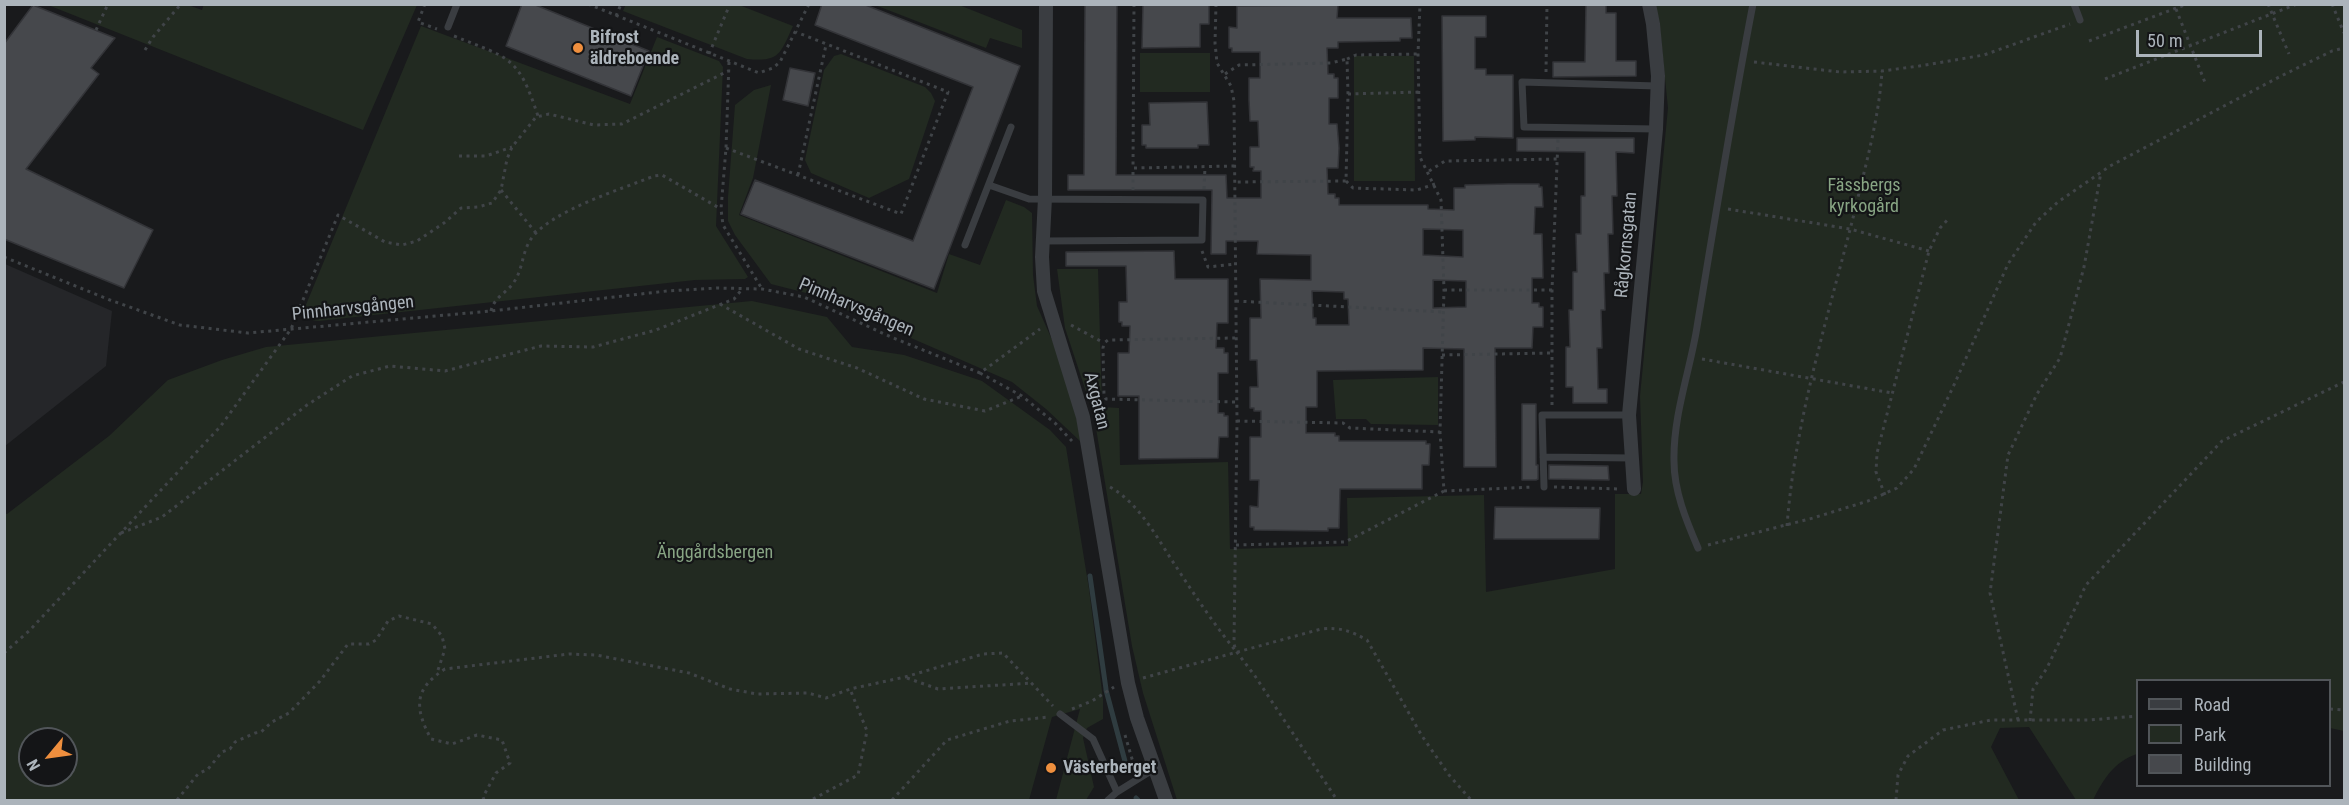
<!DOCTYPE html>
<html>
<head>
<meta charset="utf-8">
<style>
	body { margin:0 }
	#map { position:relative; width:2349px; height:805px; overflow:hidden; background:#191a1c; font-family:"Roboto Condensed",sans-serif }
	canvas { display:block }
	.frame { position:absolute; inset:0; border:6px solid #acb4bb; pointer-events:none }
	.legend { position:absolute; left:2136px; top:679px; width:195px; height:108px; box-sizing:border-box; background:#141517; border:2px solid #515559; margin:0; padding:8px 10px; list-style:none; font-size:18px; color:#acb4bb }
	.legend li { display:flex; align-items:center; gap:12px; height:30px }
	.legend b { width:30px; border:2px solid #515559 }
	.north { position:absolute; left:18px; top:727px; width:60px; height:60px; box-sizing:border-box; background:#141517; border:2px solid #515559; border-radius:50%; rotate:241deg; font-size:16px; font-weight:700; line-height:24px; text-align:center; color:#acb4bb }
	.north::after { content:''; display:block; margin:auto; width:21px; height:27px; background:#ef8f3e; clip-path:polygon(50% 0,100% 100%,50% 72%,0 100%) }
	.scale { position:absolute; left:2136px; top:30px; width:126px; height:27px; box-sizing:border-box; border:3px solid #acb4bb; border-top:0; padding-left:8px; font-size:18px; line-height:21px; white-space:nowrap; color:#acb4bb; -webkit-text-stroke:4px #141517; paint-order:stroke }
</style>
</head>
<body>
<div id="map">
<canvas width="2349" height="805"></canvas>
<div class="frame"></div>
<ul class="legend">
<li><b style="height:8px;background:#3a3d41"></b>Road</li>
<li><b style="height:16px;background:#222a21"></b>Park</li>
<li><b style="height:16px;background:#46484c"></b>Building</li>
</ul>
<div class="north">N</div>
<div class="scale">50 m</div>
</div>
<script>
const ctx = document.querySelector('canvas').getContext('2d');
ctx.lineJoin = 'round';
function fill(path, color) {
  ctx.fillStyle = color;
  ctx.fill(path, 'evenodd');
}
function trace(path, color, width, dash) {
  ctx.strokeStyle = color;
  ctx.lineWidth = width;
  ctx.lineCap = dash ? 'butt' : 'round';
  ctx.setLineDash(dash || []);
  ctx.stroke(path);
}
function drawText(font, color, halo, rows, align = 'center') {
  ctx.font = font + ' "Roboto Condensed",sans-serif';
  ctx.lineWidth = 4.5;
  ctx.setLineDash([]);
  ctx.textBaseline = 'middle';
  ctx.strokeStyle = halo;
  ctx.fillStyle = color;
  for (const [text, x, y, turn = 0] of rows) {
    ctx.save();
    ctx.translate(x, y);
    ctx.rotate((+turn || 0) * Math.PI / 180);
    ctx.textAlign = isNaN(turn) ? turn : align;
    if (halo) ctx.strokeText(text, 0, 0);
    ctx.fillText(text, 0, 0);
    ctx.restore();
  }
}
fill(new Path2D(`
	M5,264l107,47 -6,55 -101,80z`), '#252629');
fill(new Path2D(`
	M626,4l113,1 54,21c-13,28 -13,36 -46,33l-124,-48z
	M188,5l14,5 2,-6 213,1 -54,125 -315,-125z
	M875,5h84l63,25v18l-32,-10 -4,10z
	M1654,5h690v726l-14,-3v-48h-192l-1,74c-23,8 -33,24 -44,46h-17l-47,-73 -29,1 -9,19 28,53h-842l-34,-107 -11,-47 -38,-230 -29,-88 -8,-59h41l4,138 17,1 1,57 108,-3 2,87 118,-3 -1,-48 137,-3 2,97 129,-23v-75h26l2,-12 -3,-86 28,-288 -9,-89z
	M421,26l209,78 27,-67 62,24 4,6 -7,159 32,51 -3,2 -50,1 -376,41c-9,-1 -13,-1 -16,-9z
	M1140,53h70v39h-70z
	M841,54l84,33 6,6 4,8 -26,78 -40,19 -58,-25 -6,-13 19,-90 10,-14z
	M1354,56h60l1,125h-61z
	M771,85l-18,93 -14,37 198,78 12,-39 31,11 26,-65 18,7 8,6 1,62 4,31 24,54 13,44 7,38 -35,-33 -34,-27 -202,-88 -39,-10 -36,-49 -7,-14v-24l7,-92 19,-15z
	M752,301l75,16 25,30 52,8 78,26 68,49 16,17 23,142 14,110v20l-16,9 -4,10 11,49 -8,13h-30l24,-91 -28,8 -23,83h-1024l-1,-287 3,1 102,-78 59,-56 54,-20 44,-13zM30,739h36v36h-36z
	M1438,377v48l-67,-1 -5,-5h-30l-3,-39z`), '#222a21');
trace(new Path2D(`
	M1090,576l16,113
	M1106,690l20,75
	M1136,798l2,2`), '#2f3c40', 5);
const building = new Path2D(`
	M522,4h11l116,47 -18,45 -125,-50z
	M822,4h41l157,62 -86,223 -193,-75 14,-34 158,61 60,-154 -158,-62z
	M1085,4h32l-1,171h110l1,23h34v-27h-8l1,-4h-4v-20h9l-1,-26h-8l-1,-21v-22h11v-26h-28v-4h-3v-21l8,1v-22l101,-1 -1,13h74l1,20h-12v3l-62,1v6h-11l1,26h6v4h4v20h-9v26h8l2,24 -1,20h-11l1,26h7v4h4v7h89v4l26,1v-22h11v-3l43,-1h31v3h3l1,20h-8l-1,27h8l1,44h-11v25h7v4h4v20h-10l-1,21h-37l1,119h-32v-118l-41,-1v22l-106,1v36h-11v26h29v3h4v5h87v3h4l-1,21h-7v24h-82l-1,39h-11v3l-74,-1v-3h-4v-21l8,1 1,-27h-9v-43h11v-26h-7v-3h-4v-21h8l-1,-27h-7v-42h11l-1,-39 51,1v-25l-54,-1 1,-13h-32v13h-15l1,-64h-144v-15h16zM1423,229l40,1v27l-40,-2zM1433,280l33,1v26l-33,1zM1312,291l32,1v7h4l1,26h-33v-7h-3z
	M1143,4h66v20h-9v23l-58,1z
	M1586,4h20v9h10v48h20v15l-83,1v-15h32z
	M33,5l82,33 -24,30 8,6 -73,95 127,61 -29,58 -120,-49v-195z
	M1442,16h44v21h-11v32h11v6h27v63l-38,-1v3l-32,1z
	M790,68l25,5 -7,33 -25,-6z
	M1207,102l2,43h-11v3h-52v-3h-4v-20h8l-1,-22z
	M1517,138h117v15l-18,-1 1,44h-5l1,38h-5l1,39h-5l1,37h-4l1,38h-5l1,41h9v14h-34v-16h-7v-40h4l-1,-37h4v-38h4l-1,-38h5v-38h4v-44l-68,-1z
	M1174,251l1,28h53v44h-11l-1,25h8v5h4v20h-10v40h6v3h4v21h-9l-1,21 -79,1v-63h-21v-43h11l1,-27h-8v-4h-3v-20h8l-1,-36h-60v-14z
	M1522,404h14v61h2v14l-2,1h-14z
	M1549,465l59,1 1,14 -60,-1z
	M1495,507l105,1 -1,31h-105z`);
fill(building, '#46484c');
trace(building, '#333438', 1.5);
trace(new Path2D(`
	M425,4l-7,18 19,7
	M588,4l171,69 14,-5 7,-6 29,-58
	M1134,4l-1,164 102,-2
	M1216,4l-1,39 2,20 14,23 3,15 3,320 -3,223 2,7 19,25 82,124
	M2268,4l21,50
	M2332,4l12,29
	M2176,9l30,76
	M616,16l5,-12
	M96,30l12,-26
	M454,36c57,23 64,20 84,80
	M2089,41l98,-37
	M145,50l8,-13 28,-33
	M709,54l21,-50
	M1347,59l9,-4 62,-1
	M729,62l-3,86 -5,61 2,16 39,64
	M1754,62l86,10 42,-1 37,-5 65,-11 86,-31
	M1546,72l1,-68
	M1225,74l14,-9 92,-2 16,-4 1,35 -2,87 -110,1
	M2105,79l192,-75
	M1348,94l72,-2
	M726,148l175,66 47,-122 -152,-60
	M459,156h27l26,-9
	M1429,171l16,-10 112,-2
	M798,175l28,-130
	M1346,181l7,7 64,2 18,-6
	M1204,189l1,-22
	M501,190l35,43
	M1133,190v-22
	M1728,209l122,20 79,22
	M1202,251l6,16 27,-3
	M4,257l106,43 70,25 68,8 243,-22 176,-20 51,-3 44,1 42,8 87,40 89,36 60,-44
	M1444,290h108
	M1236,301l207,11
	M720,304l79,45 58,19 67,31 61,12 37,-15
	M491,311c3,-14 16,-18 23,-29 9,-13 8,-30 17,-43 19,-28 91,-50 123,-63l8,-1 59,34
	M1071,325l33,18
	M1442,355l110,-2
	M1702,359l190,34
	M980,373l42,23 34,28 16,17
	M1235,402l-129,-3 -2,-3 -1,-48 1,-5 4,-3 127,-2
	M1552,405v-115l6,-151
	M1237,421l106,2 7,5 90,4
	M1110,487c30,17 47,51 65,78 19,29 38,58 60,85
	M1554,487l66,2
	M1444,491l89,-4
	M1885,495l-9,-23 1,-19 52,-202 11,-23 9,-10
	M1787,526c8,-106 41,-209 67,-312 11,-47 25,-95 28,-143
	M121,533l41,-16 145,-112 45,-29 38,-10 55,5 96,-25 52,1 63,-17 78,-31 9,-11
	M1236,545l109,-3 99,-51 -4,-59 4,-142 -3,-90 -21,-43 -2,-103 2,-50
	M1708,545l105,-27 55,-17 29,-13 17,-19 40,-84 54,-121 28,-42 22,-20 52,-36 173,-91 49,-24 12,-3
	M4,653l25,-22 191,-204 71,-98 47,-114 47,27 17,3 15,-4 27,-18 17,-15 17,-1 14,-4 9,-13 6,-31 5,-12 24,-30 13,-3 45,11 28,-1 106,-53
	M907,678l31,11 94,-6
	M1143,678l178,-49c19,-2 30,2 46,11l55,96 27,39 22,25
	M1072,709l20,-8 22,-14
	M2330,709l14,1
	M2018,720l-28,-127 18,-138 29,-61 23,-36 24,-91 17,-95
	M2030,721l3,-32 14,-21 39,-83 136,-144 122,-59
	M1125,735l10,34
	M813,799l45,-24 9,-44 -17,-42
	M177,800l21,-26 10,-5 14,-17 8,-3 5,-7 20,-9 6,-1 11,-10 17,-9 31,-32 28,-37h21l7,-4 12,-19 11,-5 33,8 10,12 3,13 -8,24
	M484,800l-1,-3 13,-24 14,-10 -8,-23 -25,-5 -25,9 -21,-5c-17,-32 -17,-50 14,-70l124,-15 27,1 93,18 41,16 27,5 51,-1 18,5 24,-9 55,-12 78,-23 20,-1 50,53
	M892,800l55,-60 63,-19 39,-4
	M1896,800l2,-25 10,-19 35,-26 48,-10h99l48,-4`), '#404448', 3, [3, 4.5]);
trace(new Path2D(`
	M2074,4l6,16
	M448,27l9,-23
	M1656,129l-132,-2 -2,-45 135,4
	M989,185l40,14 174,1 -1,40 -159,1
	M965,245l46,-118
	M1543,457l89,1
	M1544,487l-2,-72h87
	M1698,548c-12,-28 -24,-57 -24,-87 -1,-46 16,-90 23,-134 18,-108 35,-215 56,-323
	M1060,714l33,25 24,53
	M1108,800l9,-8 37,-23`), '#3a3d41', 7);
trace(new Path2D(`
	M1046,4l-1,194 -3,59 2,34 39,126 45,266 9,35 29,82
	M1634,489l-5,-74 27,-286 2,-53 -5,-52 -4,-20`), '#3a3d41', 14);
for (const [x, y, r, color] of [
	[578,48,6,"#ef8f3e"],
	[1051,768,6,"#ef8f3e"]
]) {
  const dot = new Path2D();
  dot.arc(x, y, r, 0, 2 * Math.PI);
  ctx.fillStyle = color;
  ctx.fill(dot);
  trace(dot, '#141517', 2);
}
drawText('bold 18px', '#acb4bb', '#141517', [
	["Bifrost",590,38],
	["äldreboende",590,59],
	["Västerberget",1063,768]
], 'left');
drawText('18px', '#88a584', '#141517', [
	["Fässbergs",1864,186],
	["kyrkogård",1864,207],
	["Änggårdsbergen",715,553]
]);
drawText('18px', '#acb4bb', '#141517', [
	["Rågkornsgatan",1627,245,-85],
	["Pinnharvsgången",856,308,23],
	["Pinnharvsgången",353,309,-6],
	["Axgatan",1096,401,76]
]);
</script>
</body>
</html>
